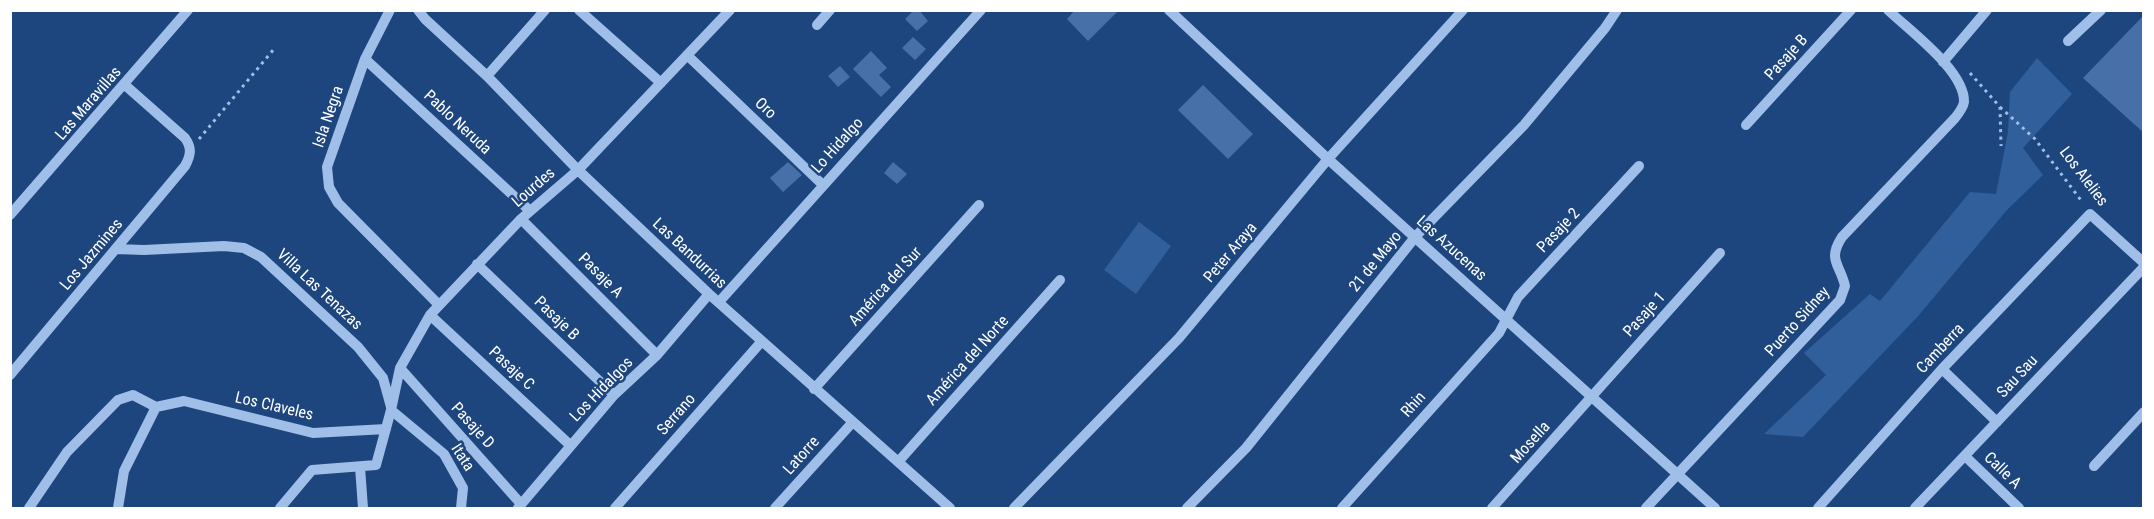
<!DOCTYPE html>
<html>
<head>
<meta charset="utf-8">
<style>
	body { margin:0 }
	#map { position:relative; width:2154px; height:519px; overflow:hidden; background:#1e467e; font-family:"Roboto Condensed",sans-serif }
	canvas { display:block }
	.frame { position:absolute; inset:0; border:12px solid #fff; pointer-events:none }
</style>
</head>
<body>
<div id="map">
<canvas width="2154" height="519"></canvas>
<div class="frame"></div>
</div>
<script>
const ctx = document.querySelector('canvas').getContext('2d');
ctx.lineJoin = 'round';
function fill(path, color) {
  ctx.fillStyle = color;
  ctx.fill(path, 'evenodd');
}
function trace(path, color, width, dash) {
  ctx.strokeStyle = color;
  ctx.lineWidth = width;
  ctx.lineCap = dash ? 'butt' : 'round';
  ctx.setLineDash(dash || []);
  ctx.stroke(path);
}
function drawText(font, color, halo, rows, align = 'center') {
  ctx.font = font + ' "Roboto Condensed",sans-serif';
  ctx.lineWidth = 5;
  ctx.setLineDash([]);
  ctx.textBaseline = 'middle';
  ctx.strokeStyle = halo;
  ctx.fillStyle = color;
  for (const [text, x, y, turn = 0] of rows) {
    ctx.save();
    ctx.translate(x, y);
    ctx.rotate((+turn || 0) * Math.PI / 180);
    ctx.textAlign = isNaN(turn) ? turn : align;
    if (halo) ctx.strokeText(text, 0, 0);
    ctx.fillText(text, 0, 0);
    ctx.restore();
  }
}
fill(new Path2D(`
	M2037,58l35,36 -49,54 20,27 -36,35 -88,105 -116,122 -39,-3 62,-59 -22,-22 66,-59 10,7 90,-109 26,2 12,-62 2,-40z
	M1139,222l32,24 -35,48 -32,-24z`), '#305f9c');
fill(new Path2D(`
	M914,10h5l9,11 -11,10 -12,-12z
	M1075,10h44l-31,31 -21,-22z
	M2144,15v118l-61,-55z
	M913,37l13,12 -11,11 -13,-12z
	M871,51l16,17 -8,7 12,12 -10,10 -28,-28z
	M840,66l10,11 -12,10 -10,-11z
	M1203,85l50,49 -25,25 -50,-49z
	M788,162l14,13 -19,17 -13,-14z
	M893,162l14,12 -10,10 -13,-11z`), '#4670a7');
trace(new Path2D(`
	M1970,73l30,34 1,39
	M2000,107l35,32 48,64
	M199,139l75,-90`), '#a0bfe8', 3, [3, 4.5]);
trace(new Path2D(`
	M390,10l-25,49 -38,108 2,20 9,16 101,102
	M418,10l7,9 62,57 91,94 131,124 241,214
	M579,10l82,73
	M1169,10l159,149 387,349
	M817,25l13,-15
	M2068,41l33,-31
	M687,55l136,130
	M365,59l164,151
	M1943,62l44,-52
	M487,76l58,-66
	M1746,125l105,-115
	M10,215l178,-205
	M521,219l136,136
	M117,249l27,1 80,-4 20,2 17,9 97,90 25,31 8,29
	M477,264l137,131
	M719,302l262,-292
	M430,315l140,130
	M400,368l121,136
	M1942,369l55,53
	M10,375l175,-209c6,-11 7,-18 0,-28l-60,-53
	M814,389l165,-184
	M156,407l28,-6 129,32 73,-4
	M391,410l53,44 19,34 -2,20
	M1965,456l54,52
	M898,462l162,-182
	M2094,466l50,-54
	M360,467l3,41
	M29,508l38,-56 51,-52 15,-5 23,12
	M118,508l6,-37 32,-64
	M280,508l32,-38 64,-5 15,-55 9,-42 30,-53 91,-96 57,-49 152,-160
	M518,508l96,-113 43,-40 52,-61
	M615,508l147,-167
	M775,508l77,-85
	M1014,508l165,-170 149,-179 135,-149
	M1187,508l59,-60 170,-212 108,-111 81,-97 12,-18
	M1342,508l157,-175 19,-36 121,-131
	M1492,508l228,-255
	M1646,508l194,-208 5,-14c-5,-22 -18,-26 -3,-49l113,-119c4,-5 8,-10 9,-16 1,-31 -54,-71 -76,-92
	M1818,508l124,-139 148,-155 54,49
	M1915,508l229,-241`), '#a0bfe8', 10);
drawText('16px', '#fff', '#1e467e', [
	["Pasaje B",1787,58,-48],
	["Las Maravillas",89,104,-49],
	["Oro",765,109,43],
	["Isla Negra",329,117,-71],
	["Pablo Neruda",457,123,43],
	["Lo Hidalgo",838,146,-48],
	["Los Alelies",2083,177,53],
	["Lourdes",534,188,-41],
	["Pasaje 2",1559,231,-47],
	["Las Azucenas",1451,249,42],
	["Peter Araya",1231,253,-50],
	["Las Bandurrias",689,254,43],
	["Los Jazmines",92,255,-50],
	["21 de Mayo",1376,262,-51],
	["Pasaje A",600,276,45],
	["América del Sur",886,287,-48],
	["Villa Las Tenazas",319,290,43],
	["Pasaje 1",1645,315,-48],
	["Pasaje B",556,319,44],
	["Puerto Sidney",1798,322,-48],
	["Camberra",1941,349,-47],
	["América del Norte",968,361,-48],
	["Pasaje C",511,369,43],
	["Sau Sau",2018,377,-47],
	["Los Hidalgos",602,390,-46],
	["Rhin",1414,405,-48],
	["Los Claveles",274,407,13],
	["Serrano",677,415,-49],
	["Pasaje D",472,426,48],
	["Mosella",1531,443,-48],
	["Latorre",802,456,-48],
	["Itata",462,458,57],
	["Calle A",2002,471,44]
]);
</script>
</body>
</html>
